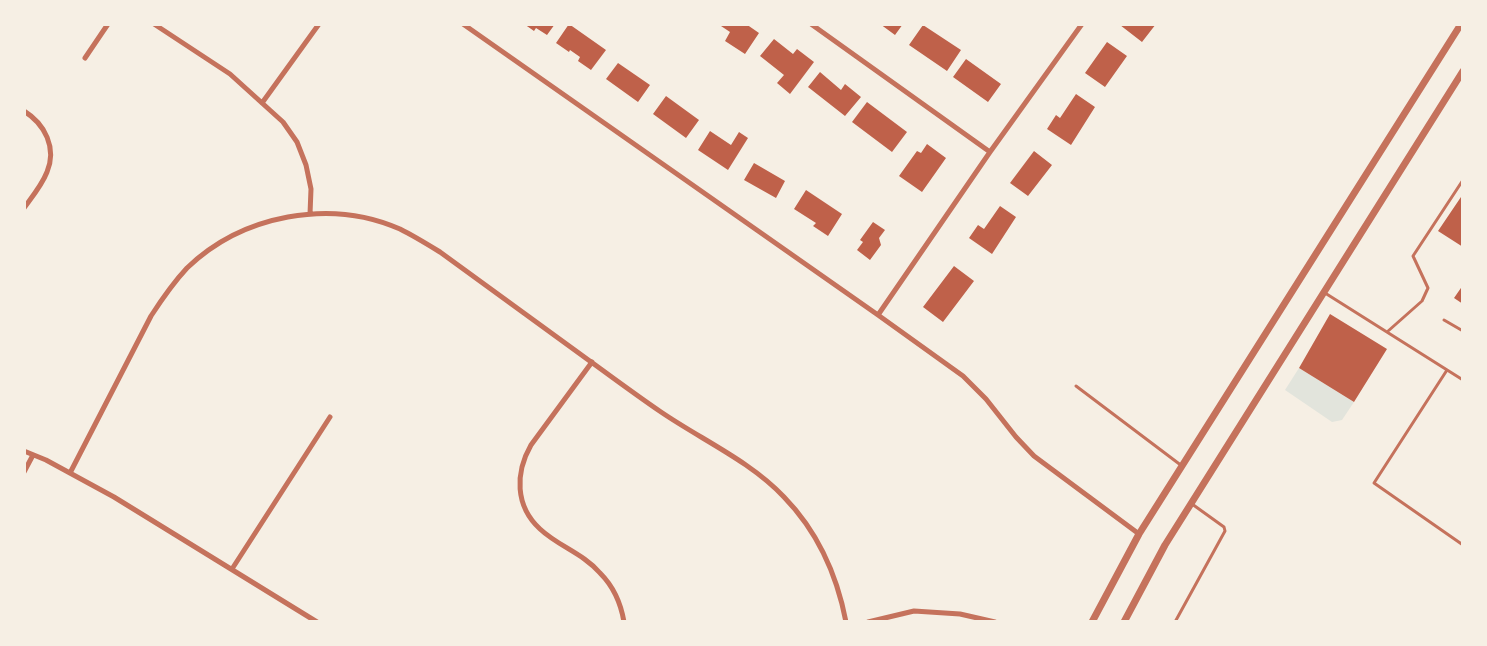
<!DOCTYPE html>
<html>
<head>
<meta charset="utf-8">
<style>
	body { margin:0 }
	#map { position:relative; width:1487px; height:646px; overflow:hidden; background:#f6efe4; font-family:"PT Serif",serif }
	canvas { display:block }
	.frame { position:absolute; inset:0; border:26px solid #f6efe4; pointer-events:none }
</style>
</head>
<body>
<div id="map">
<canvas width="1487" height="646"></canvas>
<div class="frame"></div>
</div>
<script>
const ctx = document.querySelector('canvas').getContext('2d');
ctx.lineJoin = 'round';
function fill(path, color) {
  ctx.fillStyle = color;
  ctx.fill(path, 'evenodd');
}
function trace(path, color, width, dash) {
  ctx.strokeStyle = color;
  ctx.lineWidth = width;
  ctx.lineCap = dash ? 'butt' : 'round';
  ctx.setLineDash(dash || []);
  ctx.stroke(path);
}
fill(new Path2D(`
	M1299,368l55,34 -12,18 -10,2 -47,-32z`), '#e2e4dc');
fill(new Path2D(`
	M524,24h31l-8,11 -11,-7 -2,3z
	M569,24l37,26 -15,20 -13,-9 2,-4 -10,-7 -1,2 -13,-9z
	M718,24h28l13,9 -14,21 -20,-13 5,-9z
	M880,24h23l-8,11z
	M1122,24h34l-14,18 -22,-17z
	M923,25l38,25 -14,21 -38,-26z
	M774,39l19,15 4,-5 17,13 -24,32 -13,-11 7,-8 -24,-19z
	M1107,42l20,14 -22,31 -20,-14z
	M966,59l35,25 -13,18 -35,-25z
	M618,63l32,22 -12,17 -32,-23z
	M820,72l21,18 4,-6 16,13 -16,19 -37,-29z
	M1076,94l19,13 -24,38 -24,-16 9,-14 4,3z
	M666,96l33,24 -13,18 -33,-24z
	M867,102l40,30 -15,20 -40,-30z
	M710,131l21,14 8,-13 9,6 -20,32 -30,-20z
	M927,144l19,14 -24,34 -23,-16 18,-25 4,2z
	M1034,151l18,14 -24,31 -18,-13z
	M754,163l31,18 -9,17 -32,-18z
	M806,190l36,24 -14,22 -15,-10 3,-3 -22,-14z
	M1463,194v53l-25,-16z
	M1000,206l16,11 -24,37 -23,-16 9,-13 6,4z
	M873,222l12,8 -6,8 2,7 -11,15 -13,-10 6,-8 -3,-2z
	M954,266l20,15 -31,41 -20,-15z
	M1463,285v19l-9,-6z
	M1330,314l57,35 -33,53 -55,-34z`), '#bf614a');
trace(new Path2D(`
	M1325,293l138,87
	M1444,320l19,11
	M1387,332l35,-31 6,-13 -15,-32 50,-76
	M1447,370l-73,113 89,62
	M1076,386l106,80
	M1175,622l50,-91 -1,-4 -32,-23`), '#c5725c', 3);
trace(new Path2D(`
	M154,24l76,50 53,48 14,20 9,23 5,24 -1,25
	M463,24l415,291 85,61 23,23 30,38 18,19 105,78
	M811,24l179,128
	M85,58l23,-34
	M262,103l57,-79
	M24,111c21,13 33,37 23,61 -5,13 -15,25 -23,36
	M878,315l112,-163 92,-128
	M592,362l-61,83c-16,28 -16,61 9,84 18,17 44,25 60,44 13,13 21,31 24,49
	M24,451l22,9 68,37 203,125
	M24,472l9,-17
	M70,473l81,-157c11,-17 22,-33 36,-48 55,-53 143,-70 213,-39 14,7 27,15 40,23 49,36 98,71 147,107 25,18 49,36 74,53 41,28 89,49 123,85 34,35 53,78 62,125
	M232,569l98,-152
	M868,622l46,-11 46,3 35,8`), '#c5725c', 5);
trace(new Path2D(`
	M1092,622l47,-88 322,-510
	M1124,622l41,-77 298,-474`), '#c5725c', 7);
</script>
</body>
</html>
